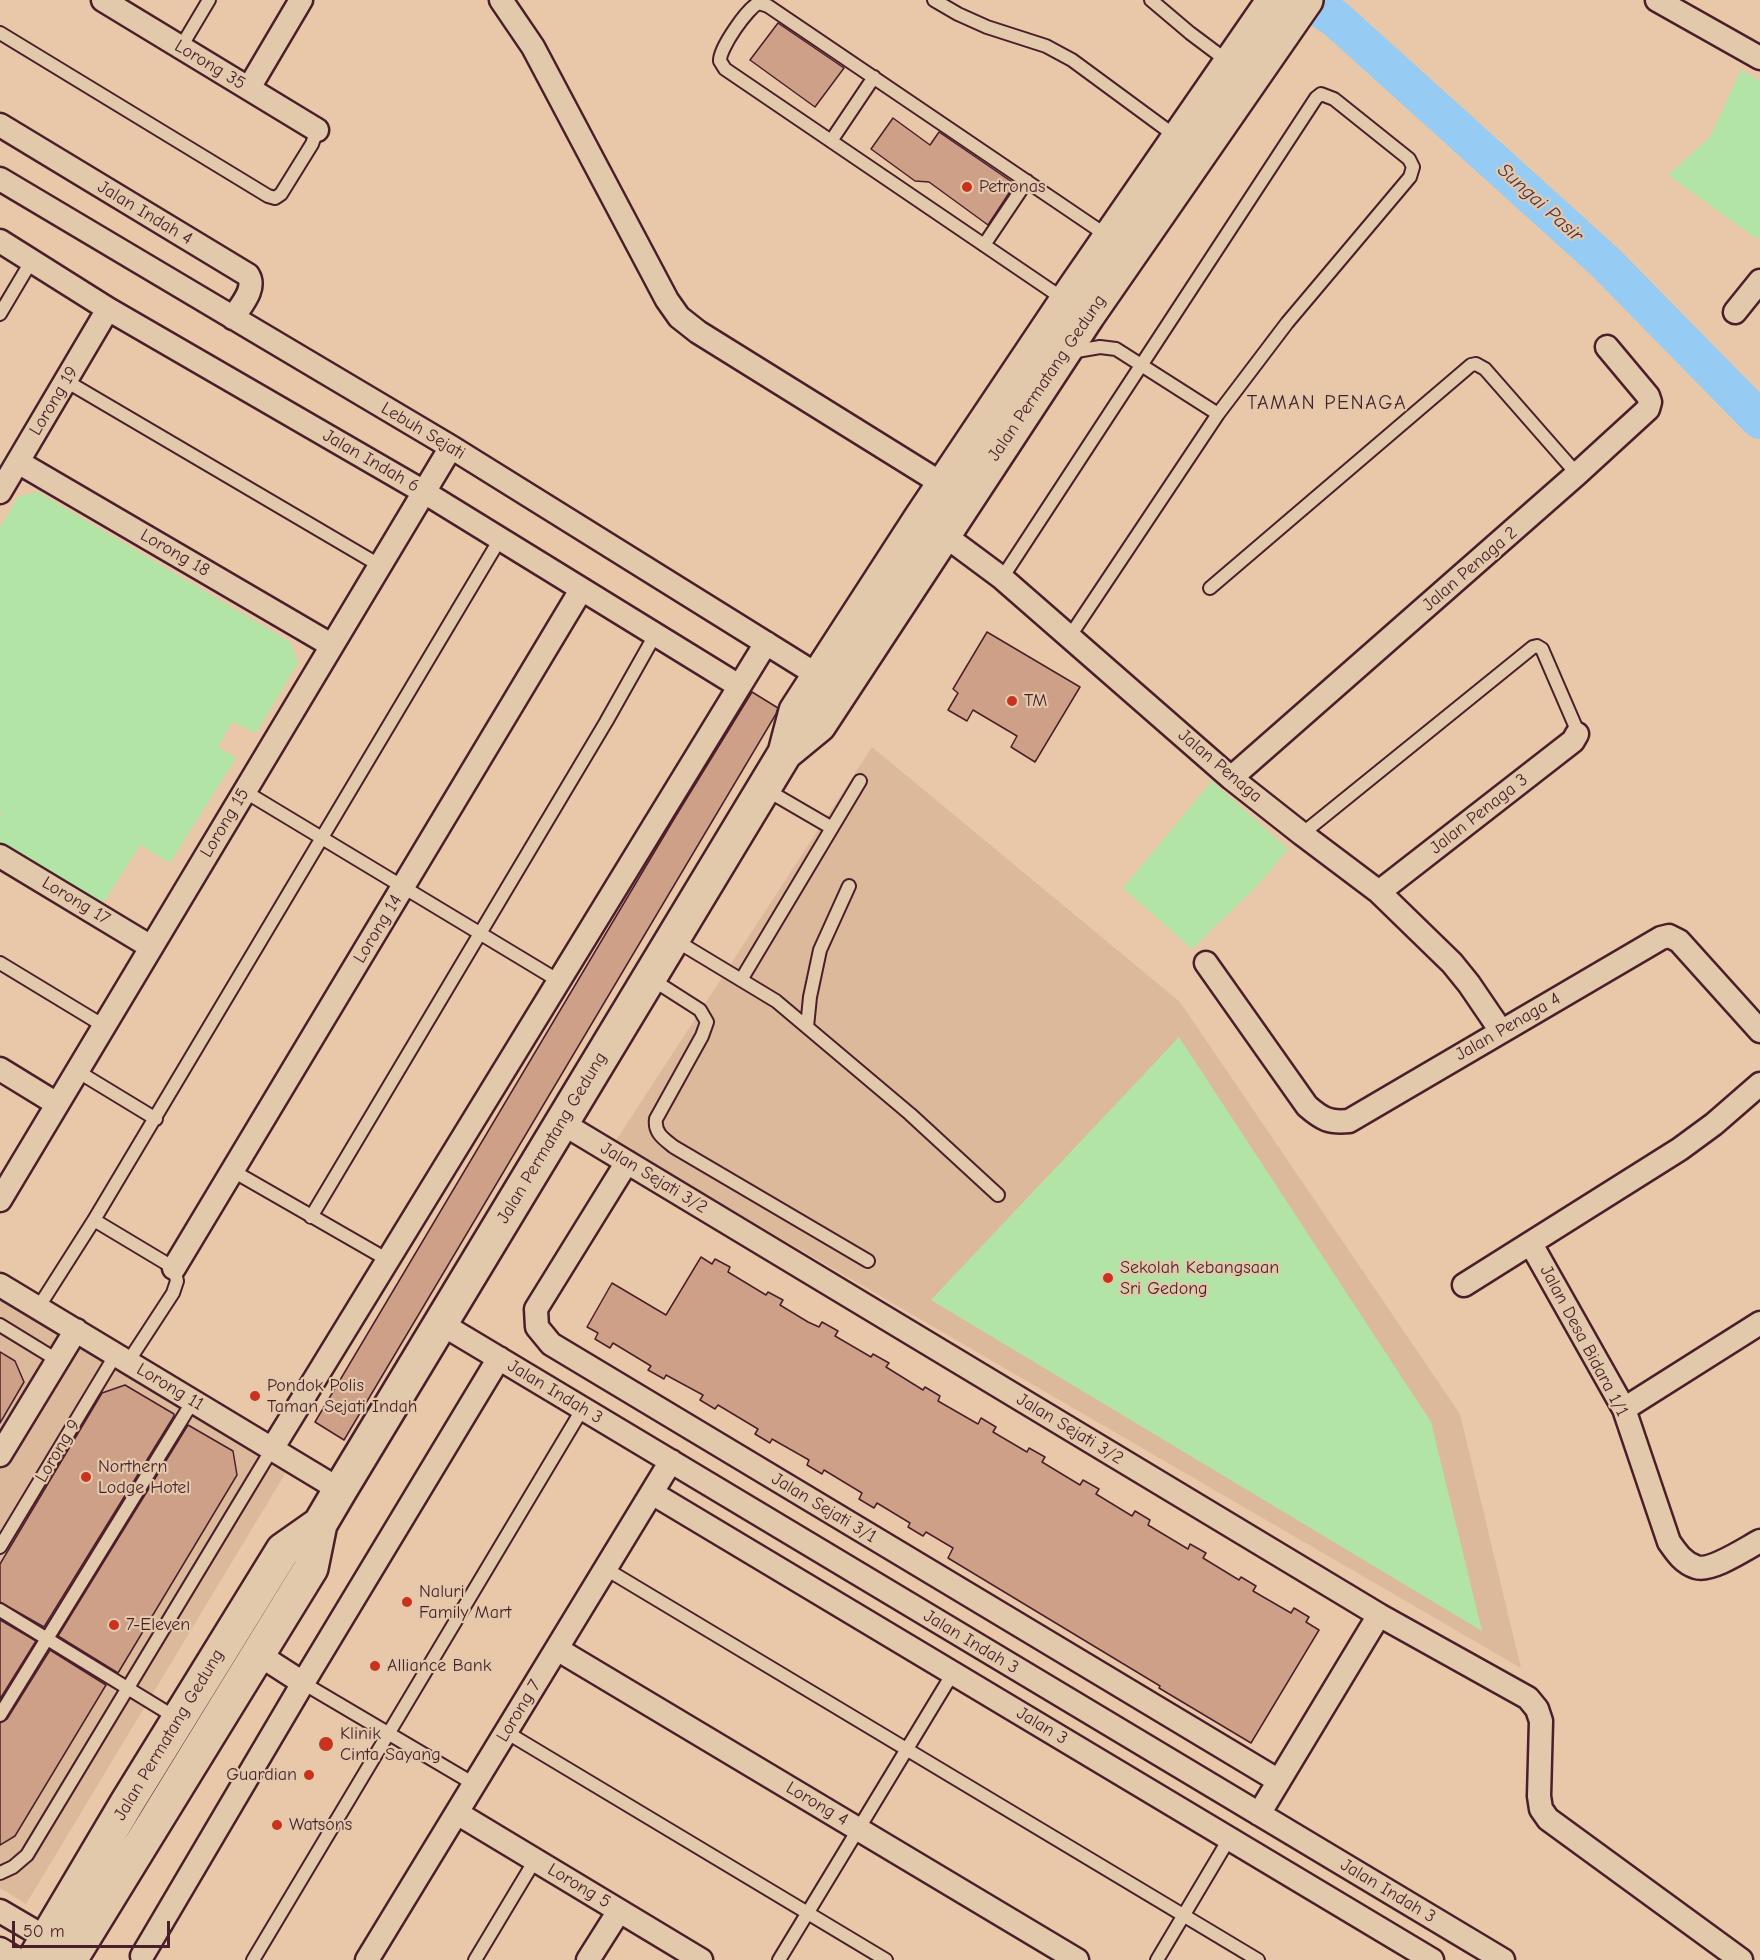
<!DOCTYPE html>
<html>
<head>
<meta charset="utf-8">
<style>
	body { margin:0 }
	#map { position:relative; width:1760px; height:1960px; overflow:hidden; background:#e8c8a8; font-family:"Comic Neue",sans-serif }
	canvas { display:block }
	.scale { position:absolute; left:12px; top:1921px; width:158px; height:27px; box-sizing:border-box; border:3px solid #4a1f2b; border-top:0; padding-left:8px; font-size:18px; line-height:21px; white-space:nowrap; color:#4a1f2b; -webkit-text-stroke:4px #e3c9ab; paint-order:stroke }
</style>
</head>
<body>
<div id="map">
<canvas width="1760" height="1960"></canvas>
<div class="scale">50 m</div>
</div>
<script>
const ctx = document.querySelector('canvas').getContext('2d');
ctx.lineJoin = 'round';
function fill(path, color) {
  ctx.fillStyle = color;
  ctx.fill(path, 'evenodd');
}
function trace(path, color, width, dash) {
  ctx.strokeStyle = color;
  ctx.lineWidth = width;
  ctx.lineCap = dash ? 'butt' : 'round';
  ctx.setLineDash(dash || []);
  ctx.stroke(path);
}
function drawText(font, color, halo, rows, align = 'center') {
  ctx.font = font + ' "Comic Neue",sans-serif';
  ctx.lineWidth = 4.5;
  ctx.setLineDash([]);
  ctx.textBaseline = 'middle';
  ctx.strokeStyle = halo;
  ctx.fillStyle = color;
  for (const [text, x, y, turn = 0] of rows) {
    ctx.save();
    ctx.translate(x, y);
    ctx.rotate((+turn || 0) * Math.PI / 180);
    ctx.textAlign = isNaN(turn) ? turn : align;
    if (halo) ctx.strokeText(text, 0, 0);
    ctx.fillText(text, 0, 0);
    ctx.restore();
  }
}
fill(new Path2D(`
	M872,747l308,255 280,412 61,254 -906,-526z
	M0,1295l288,174 -262,435 -26,-16z`), '#ddb99c');
fill(new Path2D(`
	M1741,70l19,11v155l-3,3 -89,-64 42,-38z
	M38,492l252,150 8,21 -42,70 -24,-11 -14,25 18,11 -66,105 -30,-18 -38,60 -102,-63v-25l2,-3 -2,-2v-285l19,-31z
	M1212,781l76,68 -31,37 -65,63 -69,-61z
	M1179,1037l252,385 51,209 -551,-331z`), '#b2e4a5');
trace(new Path2D(`
	M1308,0l28,19 269,243 155,158`), '#96cbf4', 38);
const building = new Path2D(`
	M778,23l66,45 -29,39 -65,-47z
	M893,118l37,27 9,-13 76,52 -27,41 -59,-43 -14,-1 -44,-32z
	M987,632l93,55 -45,75 -24,-15 6,-11 -44,-26 -6,11 -19,-11 10,-17 -5,-4z
	M752,692l26,16 -2,6 -432,726 -29,-18 359,-603z
	M701,1257l11,7 3,-5 15,8 -2,5 38,23 2,-3 15,8 -3,5 28,17 11,5 3,-5 16,9 -3,5 36,21 2,-3 16,9 -3,4 37,23 2,-3 15,9 -2,5 40,23 3,-6 15,9 -3,5 34,20 2,-4 16,9 -3,5 38,23 3,-5 16,9 -3,5 36,22 3,-5 15,9 -2,5 40,24 2,-5 16,9 -3,5 36,22 2,-3 15,9 -3,5 38,22 3,-5 15,9 -3,5 13,8 -68,113 -92,-55 1,-2 -212,-128 5,-10 -27,-16 -3,4 -15,-9 2,-4 -33,-20 -3,5 -15,-9 3,-6 -38,-23 -2,4 -15,-9 2,-5 -37,-21 -2,4 -15,-9 3,-5 -40,-24 -3,4 -15,-9 3,-5 -37,-20 -2,4 -16,-9 3,-4 -38,-23 -3,5 -15,-9 3,-6 -11,-6 25,-44 54,32z
	M0,1352l15,9 9,21 -24,41z
	M125,1385l49,29v2l-130,211 -44,-25v-38l102,-171z
	M188,1425l45,26 4,24 -119,198 -60,-37z
	M0,1620l36,21 -36,58z
	M50,1650l56,35 -91,151 -15,9v-122l7,-4z`);
fill(building, '#cea088');
trace(building, '#4a1f2b', 1.5);
const service = new Path2D(`
	M934,0l24,14 29,13 59,19 26,14 106,78
	M1151,0l39,33 40,30
	M0,33l268,163 7,2 6,-4 31,-50 5,-14
	M181,47l28,-47
	M831,141l43,-64
	M984,245l43,-64
	M1065,300l-340,-231 -5,-8c-1,-12 28,-54 39,-58l9,3 341,231
	M0,314l32,-54
	M1071,352l29,-5 16,2 102,65
	M66,381l313,184
	M1002,578l314,-480 5,-4 13,5 75,60 4,8 -3,10 -123,146 -69,91 -148,222
	M1210,588l261,-223 5,-1 9,5 92,105
	M765,789l67,39
	M244,791l315,190
	M1302,834l231,-187 4,-1 5,3 35,81v4
	M675,940l101,61 134,113 88,81
	M0,963l104,63
	M650,978l50,32 7,12 -5,14 -46,83c-2,14 8,20 18,28l194,114
	M741,980l119,-199
	M807,1027l3,-30 10,-47 29,-64
	M77,1071l79,48
	M233,1171l155,89
	M311,1217l295,-495 49,-87
	M94,1220l406,-681
	M38,1308l56,-88 80,48 3,13 -4,12 -45,69
	M0,1325l57,35
	M0,1547l116,-193
	M606,1569l652,391
	M0,1610l178,109
	M303,1683l171,101
	M0,1715l193,-314
	M506,1732l380,228
	M0,1873l13,-6 14,-12 245,-406
	M253,1960l330,-552
	M475,1960l60,-100
	M779,1960l174,-287
	M1157,1960l72,-121`);
const minor = new Path2D(`
	M103,0l214,130
	M501,0l32,47 134,253 12,17 19,15 246,153
	M1657,0l103,58
	M249,88l52,-88
	M0,125l248,150c9,14 -8,31 -15,43
	M0,179l451,268 379,236
	M0,241l108,68 316,183 315,194
	M1735,312l25,-31
	M18,462l313,183
	M0,492l108,-183
	M932,526l70,52 229,200 71,56 77,58 73,71 17,21 32,47
	M1231,778l346,-304 71,-65 2,-7 -2,-6 -41,-49
	M0,856l151,91
	M1379,892l194,-151 4,-7
	M1206,963l101,143c15,13 22,17 42,15l312,-183 8,-2 10,5 81,90
	M0,1069l57,35
	M562,1123l817,492 -120,199
	M627,1162l-91,147 1,18 14,17 728,437
	M0,1200l451,-753
	M1531,1244l93,165 45,133c7,10 14,21 27,25 15,5 49,-18 64,-26
	M174,1268l407,-678
	M0,1285l340,205
	M1464,1285l216,-136 34,-25 46,-40
	M440,1323l1063,637
	M1624,1409l136,-86
	M272,1449l494,-806
	M0,1455l76,-125
	M652,1493l780,467
	M1379,1615l149,83 9,11 4,12 -2,75 2,13 7,10 193,141
	M557,1649l520,311
	M258,1654l45,29
	M457,1813l244,147
	M0,1911l58,34
	M0,1949l18,11
	M142,1956l161,-273 196,-325
	M367,1960l304,-499
	M588,1960l31,-49`);
const secondary = new Path2D(`
	M785,753l34,-28 269,-410 218,-315
	M34,1960l93,-157 156,-253 37,-26
	M70,1960l241,-392 9,-44 20,-34 445,-737 11,-42 125,-193 154,-230 199,-288`);
trace(service, '#4a1f2b', 16);
trace(minor, '#4a1f2b', 27);
trace(secondary, '#4a1f2b', 38);
trace(service, '#e3c9ab', 12);
trace(minor, '#e3c9ab', 22);
trace(secondary, '#e3c9ab', 33);
for (const [x, y, r, color] of [
	[967,187,6,"#c8321e"],
	[1012,701,6,"#c8321e"],
	[1108,1278,6,"#c8321e"],
	[255,1396,6,"#c8321e"],
	[86,1477,6,"#c8321e"],
	[407,1602,6,"#c8321e"],
	[114,1625,6,"#c8321e"],
	[375,1666,6,"#c8321e"],
	[326,1744,8,"#c8321e"],
	[309,1775,6,"#c8321e"],
	[277,1825,6,"#c8321e"]
]) {
  const dot = new Path2D();
  dot.arc(x, y, r, 0, 2 * Math.PI);
  ctx.fillStyle = color;
  ctx.fill(dot);
  trace(dot, '#e3c9ab', 2);
}
drawText('18px', '#4a1f2b', '#e3c9ab', [
	["Lorong 35",210,65,31],
	["Jalan Indah 4",145,213,31],
	["Jalan Permatang Gedung",1047,378,-56],
	["Lorong 19",54,401,-59],
	["Lebuh Sejati",423,431,31],
	["Jalan Indah 6",371,461,30],
	["Lorong 18",175,553,30],
	["Jalan Penaga 2",1470,569,-41],
	["Jalan Penaga",1220,766,40],
	["Jalan Penaga 3",1479,814,-38],
	["Lorong 15",225,823,-59],
	["Lorong 17",76,901,31],
	["Lorong 14",378,929,-59],
	["Jalan Penaga 4",1508,1027,-30],
	["Jalan Permatang Gedung",552,1138,-59],
	["Jalan Sejati 3/2",654,1178,31],
	["Jalan Desa Bidara 1/1",1584,1341,62],
	["Lorong 11",170,1387,31],
	["Jalan Indah 3",555,1392,31],
	["Jalan Sejati 3/2",1070,1429,31],
	["Lorong 9",58,1451,-59],
	["Jalan Sejati 3/1",824,1508,31],
	["Jalan Indah 3",971,1642,31],
	["Lorong 7",519,1711,-59],
	["Jalan 3",1042,1726,31],
	["Jalan Permatang Gedung",169,1735,-59],
	["Lorong 4",817,1804,31],
	["Lorong 5",579,1886,31],
	["Jalan Indah 3",1388,1891,31]
]);
drawText('18px', '#4a1f2b', '#e3c9ab', [
	["Petronas",979,187],
	["TM",1024,701],
	["Sekolah Kebangsaan",1120,1268],
	["Sri Gedong",1120,1289],
	["Pondok Polis",267,1386],
	["Taman Sejati Indah",267,1407],
	["Northern",98,1467],
	["Lodge Hotel",98,1488],
	["Naluri",419,1592],
	["Family Mart",419,1613],
	["7-Eleven",126,1625],
	["Alliance Bank",387,1666],
	["Klinik",340,1734],
	["Cinta Sayang",340,1755],
	["Guardian",297,1775,"right"],
	["Watsons",289,1825]
], 'left');
drawText('italic 20px', '#52303f', '#e3c9ab', [
	["Sungai Pasir",1540,203,42]
]);
ctx.letterSpacing = '1.5px';
drawText('20px', '#4a1f2b', '#e3c9ab', [
	["TAMAN PENAGA",1327,403]
]);
ctx.letterSpacing = '0px';
</script>
</body>
</html>
